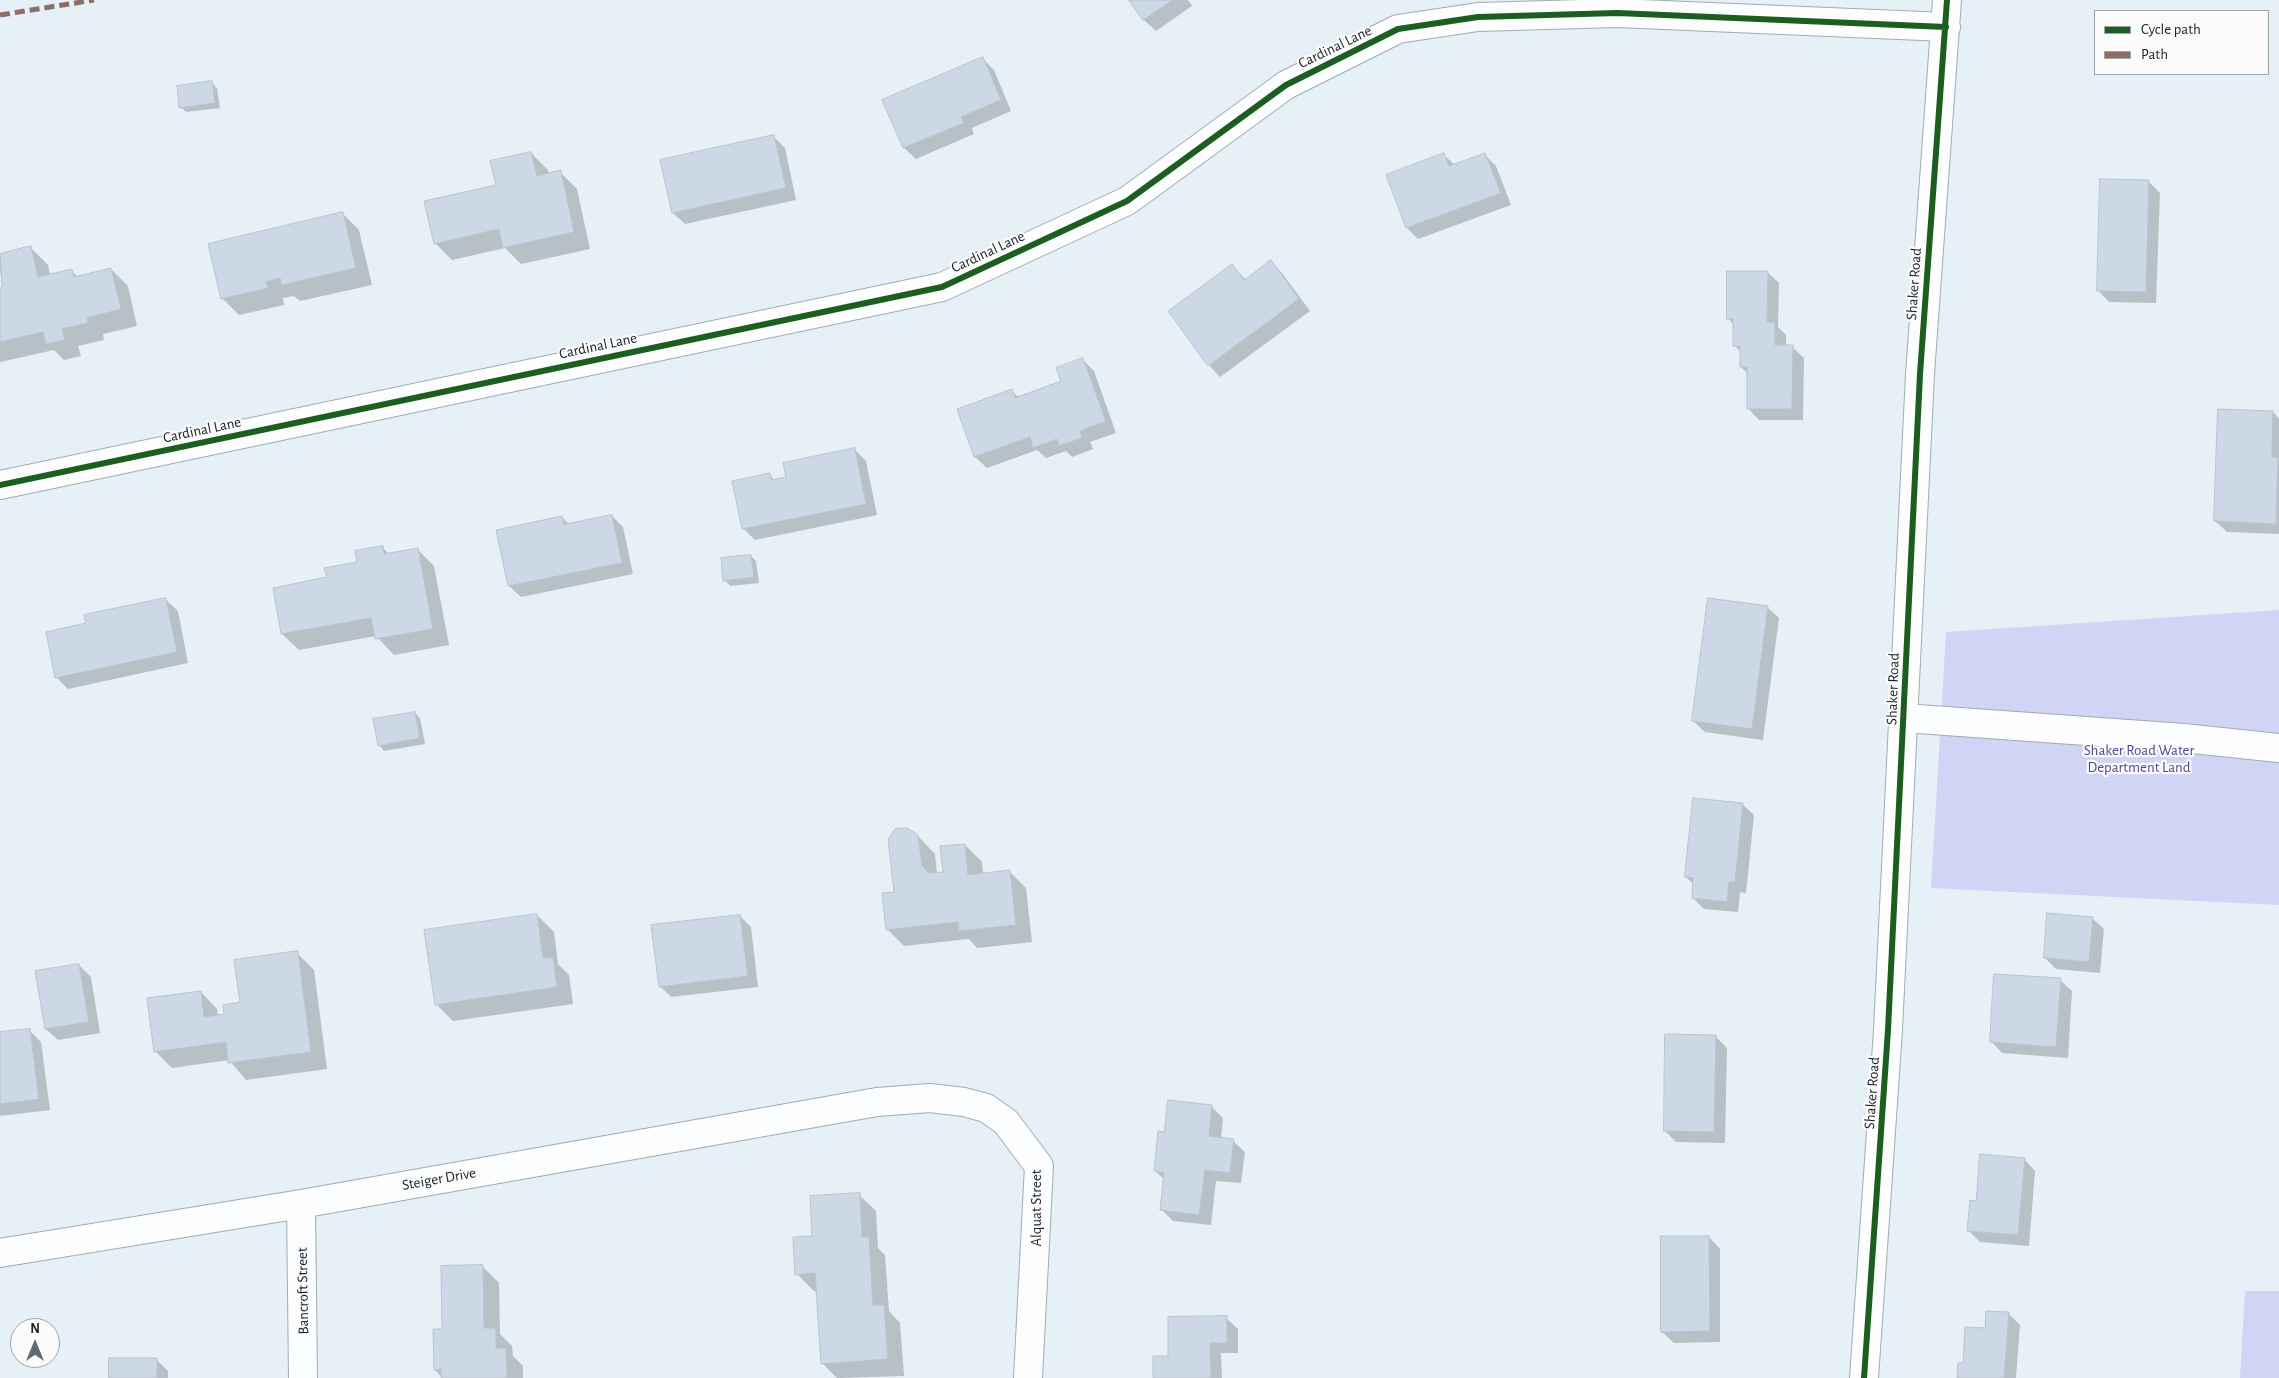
<!DOCTYPE html>
<html>
<head>
<meta charset="utf-8">
<style>
	body { margin:0 }
	#map { position:relative; width:2279px; height:1378px; overflow:hidden; background:#e5f0f7; font-family:"Alegreya Sans",sans-serif }
	canvas { display:block }
	.legend { position:absolute; left:2094px; top:10px; width:175px; height:65px; box-sizing:border-box; background:#fbfbfb; border:1px solid #9fa4a7; margin:0; padding:6px 9px; list-style:none; font-size:15px; color:#162129 }
	.legend li { display:flex; align-items:center; gap:10px; height:25px }
	.legend b { width:25px; border:1px solid #9fa4a7 }
	.north { position:absolute; left:10px; top:1318px; width:50px; height:50px; box-sizing:border-box; background:#fbfbfb; border:1px solid #9fa4a7; border-radius:50%; rotate:0deg; font-size:14px; font-weight:700; line-height:20px; text-align:center; color:#162129 }
	.north::after { content:''; display:block; margin:auto; width:18px; height:22px; background:#5e6971; clip-path:polygon(50% 0,100% 100%,50% 72%,0 100%) }
</style>
</head>
<body>
<div id="map">
<canvas width="2279" height="1378"></canvas>
<ul class="legend">
<li><b style="height:6px;background:#1b5e20"></b>Cycle path</li>
<li><b style="height:6px;background:#8d6e63"></b>Path</li>
</ul>
<div class="north">N</div>
</div>
<script>
const ctx = document.querySelector('canvas').getContext('2d');
ctx.lineJoin = 'round';
function fill(path, color) {
  ctx.fillStyle = color;
  ctx.fill(path, 'evenodd');
}
function trace(path, color, width, dash) {
  ctx.strokeStyle = color;
  ctx.lineWidth = width;
  ctx.lineCap = dash ? 'butt' : 'round';
  ctx.setLineDash(dash || []);
  ctx.stroke(path);
}
function drawText(font, color, halo, rows, align = 'center') {
  ctx.font = font + ' "Alegreya Sans",sans-serif';
  ctx.lineWidth = 4.5;
  ctx.setLineDash([]);
  ctx.textBaseline = 'middle';
  ctx.strokeStyle = halo;
  ctx.fillStyle = color;
  for (const [text, x, y, turn = 0] of rows) {
    ctx.save();
    ctx.translate(x, y);
    ctx.rotate((+turn || 0) * Math.PI / 180);
    ctx.textAlign = isNaN(turn) ? turn : align;
    if (halo) ctx.strokeText(text, 0, 0);
    ctx.fillText(text, 0, 0);
    ctx.restore();
  }
}
fill(new Path2D(`
	M2279,610v295l-348,-17 15,-256z
	M2245,1291h34v87h-39z`), '#d1d5f5');
fill(new Path2D(`
	M1131,0h57l4,6 -36,25 -12,-11z
	M983,59l11,11 17,41 -39,17 2,6 -58,25 -12,-11 -20,-47z
	M212,83l5,5 3,20 -34,4 -5,-5z
	M774,137l11,11 11,52 -111,24 -12,-11z
	M531,153l17,17 1,4 11,-2 17,17 13,60 -69,15 -16,-16 -53,12 -17,-17z
	M1444,155l11,10 30,-10 11,11 15,39 -93,34 -11,-11 -20,-52z
	M2148,181l12,12 -4,110 -47,-1 -11,-12z
	M342,213l17,17 13,55 -72,16 -6,-5 -11,2 1,7 -45,10 -17,-17z
	M31,248l17,17 2,10 21,-5 7,7 33,-8 17,17 9,40 -34,8 1,6 -26,6 3,10 -17,4 -10,-10 -54,12v-73l4,-1 -4,-17v-16z
	M1271,262l11,11 28,38 -90,66 -11,-12 23,-100 14,15z
	M1767,272l12,11 -1,44 8,8v12h6l12,11 -1,62h-44l-11,-12v-34l-7,-7v-15l-7,-7v-20l-6,-7z
	M1083,360l11,11 22,62 -26,9 3,7 -21,8 -6,-6 -20,7 -9,-8 -50,18 -12,-11 36,-67 8,8 44,-16z
	M2273,412l6,7v115l-52,-2 -12,-11z
	M855,450l11,11 11,54 -122,25 -12,-12 26,-54 6,7 12,-3z
	M612,516l11,11 10,47 -112,23 -12,-11 -11,-55 64,-14 7,8z
	M382,547l7,7 28,-5 17,17 15,79 -55,10 -18,-19 -77,14 -17,-16 46,-56z
	M751,556l5,5 3,22 -29,3 -5,-6z
	M166,600l12,11 10,52 -120,26 -12,-12 32,-53z
	M1767,607l12,11 -16,122 -58,-8 -12,-11z
	M415,713l5,5 5,26 -41,7 -5,-6z
	M1742,804l12,11 -8,78 -6,-1 -2,20 -34,-3 -11,-11 1,-13 -8,-8z
	M918,836l17,18 2,20 7,-1 21,-28 17,17 1,12 26,-3 17,17 6,54 -55,6 -8,-9 -65,7 -17,-17 9,-36z
	M537,915l17,17 4,32 11,11 4,29 -120,17 -17,-17z
	M740,916l11,11 7,60 -87,10 -11,-11z
	M2092,918l12,11 -4,44 -44,-4 -11,-11z
	M297,953l17,17 13,99 -81,11 -17,-20 -57,8 -17,-17 46,-59 16,17 1,7 8,-1z
	M79,965l12,12 9,56 -42,7 -12,-11 -10,-57z
	M2060,980l12,11 -4,67 -66,-5 -11,-12z
	M29,1030l12,12 9,68 -50,6v-82z
	M1715,1036l12,12 -2,95 -49,-1 -11,-11z
	M1212,1107l11,11 -2,21 12,2 12,11 -4,31 -25,-2 -5,44 -38,-4 -12,-12 4,-29 -10,-9 10,-38z
	M2024,1159l11,12 -6,75 -49,-4 -11,-11 8,-29z
	M859,1195l17,16 2,37 7,7 4,56 11,12 4,53 -67,2 -15,-15 -5,-72h-3l-17,-17 17,-37z
	M1709,1237l11,12v93l-46,1 -12,-11z
	M482,1266l17,17 1,51 12,12 1,10 10,10v12h-81l-7,-8 9,-39z
	M2008,1313l12,12 -4,53h-58l29,-49z
	M1226,1318l12,11v24h-17l1,25h-68l15,-20z
	M157,1360l11,11v7h-58z`), '#0003');
const building = new Path2D(`
	M1129,0h44l-30,20z
	M983,57l18,43 -40,17 3,6 -61,25 -21,-48z
	M212,81l3,22 -36,5 -2,-22z
	M774,135l12,53 -114,25 -12,-53z
	M531,152l6,24 24,-6 13,62 -71,16 -4,-19 -65,15 -10,-43 72,-16 -6,-24z
	M1444,153l5,13 36,-13 16,40 -95,35 -20,-53z
	M2100,179l49,1 -3,112 -49,-1z
	M343,212l13,56 -74,17 -2,-7 -14,4 2,6 -47,11 -13,-55z
	M31,246l7,31 34,-8 2,8 37,-9 10,41 -34,9 1,5 -26,6 3,11 -19,4 -3,-12 -43,10v-54l2,-1 -2,-33z
	M1271,260l28,39 -91,67 -40,-55 64,-47 12,16z
	M1727,271h41l-1,51h8v23h18l-1,64h-45v-42h-7v-21h-7v-27h-6z
	M1083,358l23,63 -26,10 2,7 -23,8 -2,-7 -24,9 -3,-11 -56,20 -17,-48 55,-20 3,9 46,-17 -5,-13z
	M2218,409l55,2 -1,46 6,1 -2,66 -62,-3z
	M855,448l11,56 -124,25 -10,-48 38,-8 1,7 15,-3 -3,-14z
	M612,515l10,48 -114,23 -12,-56 66,-14 2,8z
	M383,546l1,8 34,-6 15,81 -58,10 -4,-21 -90,16 -8,-46 54,-11 -3,-9 33,-6 -2,-11z
	M751,555l3,22 -31,4 -2,-23z
	M166,598l11,54 -122,26 -9,-46 40,-9 -2,-8z
	M1708,598l60,8 -16,123 -60,-8z
	M415,712l5,26 -42,8 -5,-27z
	M1693,798l50,5 -8,79h-6l-2,20 -35,-4 1,-20 -8,-1z
	M907,828l11,7 4,31 7,7 14,-1 -3,-26 25,-2 3,31 42,-5 6,55 -57,6 -1,-9 -72,8 -4,-37 12,-1 -6,-53 7,-10z
	M2047,913l46,4 -4,45 -45,-4z
	M537,914l6,44 10,-1 4,30 -122,18 -11,-75z
	M740,915l8,61 -89,11 -8,-62z
	M298,951l13,101 -83,11 -2,-21 -72,10 -7,-54 54,-7 3,26 20,-3 -1,-9 17,-3 -6,-42z
	M79,964l10,58 -44,7 -10,-58z
	M1994,974l67,4 -5,69 -66,-5z
	M30,1029l9,70 -39,5v-72z
	M1665,1034l51,1 -2,97 -50,-1z
	M1168,1100l44,5 -3,31 25,3 -4,34 -25,-3 -6,45 -39,-5 4,-37 -10,-2 4,-40 6,1z
	M1980,1154l45,4 -7,77 -51,-4 3,-31 6,1z
	M860,1193l2,44h7l4,68h11l4,54 -67,5 -6,-91 -20,2 -2,-38 19,-1 -2,-40z
	M1661,1236h48l1,95 -49,1z
	M483,1265l1,63h12v20h10l1,30h-66v-9l-7,1 -1,-41h9l-1,-63z
	M1986,1311l23,1 -5,66h-47l1,-15h5l2,-36 20,1z
	M1227,1316v27h-17l1,35h-58v-22h15v-39z
	M109,1358h48v20h-48z`);
fill(building, '#cdd8e6');
trace(building, '#bac2cb', 1);
const minor = new Path2D(`
	M0,485l942,-198 185,-86 159,-116 112,-56 80,-12 139,-4 329,14
	M1904,718l280,20 95,10
	M301,1204l2,174
	M0,1253l301,-49 576,-102 53,-4 34,4 22,6 20,14 33,44 -11,212
	M1864,1378l24,-348 32,-656 27,-374`);
trace(minor, '#a1acb2', 30);
trace(minor, '#fbfdfe', 28);
trace(new Path2D(`
	M0,15l94,-15`), '#8d6e63', 5, [10, 5]);
trace(new Path2D(`
	M0,485l942,-198 185,-86 159,-116 112,-56 80,-12 139,-4 329,14
	M1864,1378l24,-348 32,-656 27,-374`), '#1b5e20', 6);
drawText('15px', '#162129', '#fbfbfb', [
	["Cardinal Lane",1335,47,-26],
	["Cardinal Lane",988,252,-25],
	["Shaker Road",1914,284,-86],
	["Cardinal Lane",598,346,-12],
	["Cardinal Lane",202,430,-12],
	["Shaker Road",1893,689,-88],
	["Shaker Road",1872,1093,-86],
	["Steiger Drive",439,1179,-10],
	["Alquat Street",1036,1208,-90],
	["Bancroft Street",303,1291,-91]
]);
drawText('15px', '#4f4791', '#fbfbfb', [
	["Shaker Road Water",2139,750],
	["Department Land",2139,767]
]);
</script>
</body>
</html>
